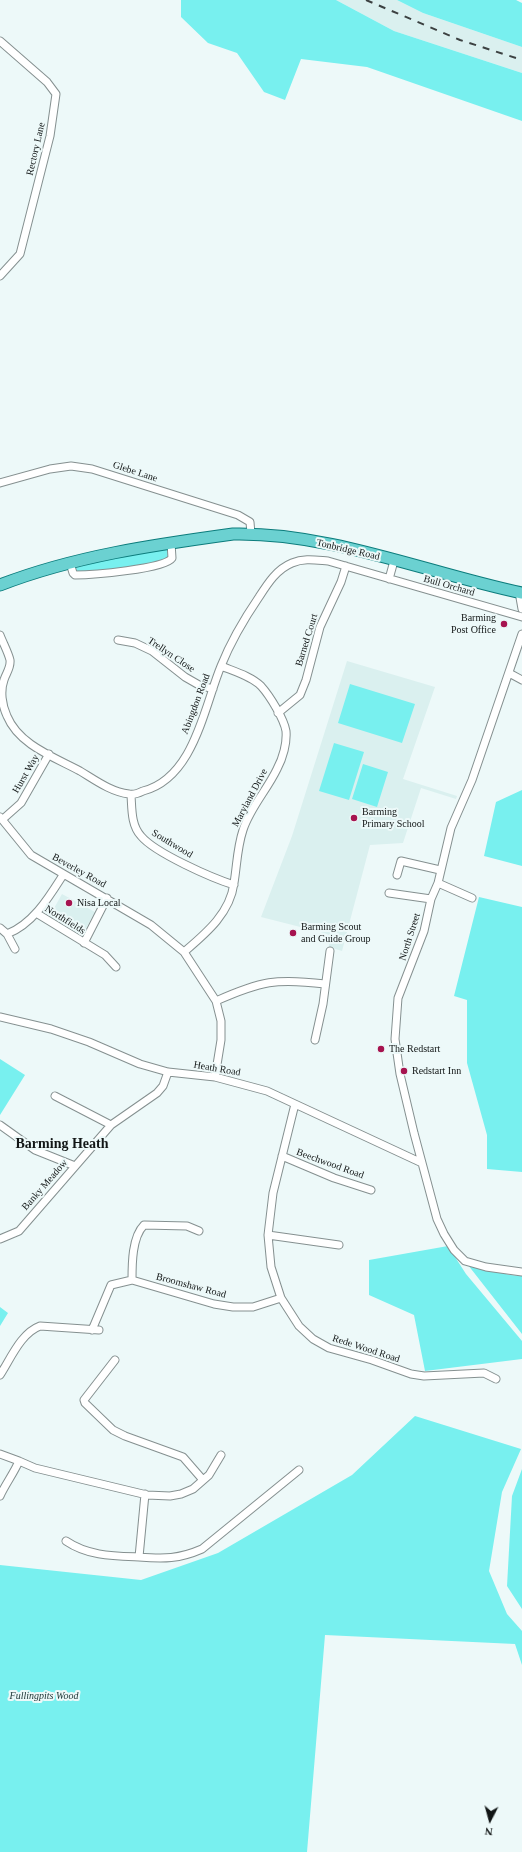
<!DOCTYPE html>
<html>
<head>
<meta charset="utf-8">
<style>
	body { margin:0 }
	#map { position:relative; width:522px; height:1852px; overflow:hidden; background:#edf9f9; font-family:"Times New Roman",serif }
	canvas { display:block }
	.north { position:absolute; left:470px; top:1800px; width:40px; height:40px; -webkit-text-stroke:3px #edf9f9; paint-order:stroke; rotate:186deg; font-size:11px; font-weight:700; line-height:16px; text-align:center; color:#121616 }
	.north::after { content:''; display:block; margin:auto; width:14px; height:18px; background:#121616; clip-path:polygon(50% 0,100% 100%,50% 72%,0 100%) }
</style>
</head>
<body>
<div id="map">
<canvas width="522" height="1852"></canvas>
<div class="north">N</div>
</div>
<script>
const ctx = document.querySelector('canvas').getContext('2d');
ctx.lineJoin = 'round';
function fill(path, color) {
  ctx.fillStyle = color;
  ctx.fill(path, 'evenodd');
}
function trace(path, color, width, dash) {
  ctx.strokeStyle = color;
  ctx.lineWidth = width;
  ctx.lineCap = dash ? 'butt' : 'round';
  ctx.setLineDash(dash || []);
  ctx.stroke(path);
}
function drawText(font, color, halo, rows, align = 'center') {
  ctx.font = font + ' "Times New Roman",serif';
  ctx.lineWidth = 4;
  ctx.setLineDash([]);
  ctx.textBaseline = 'middle';
  ctx.strokeStyle = halo;
  ctx.fillStyle = color;
  for (const [text, x, y, turn = 0] of rows) {
    ctx.save();
    ctx.translate(x, y);
    ctx.rotate((+turn || 0) * Math.PI / 180);
    ctx.textAlign = isNaN(turn) ? turn : align;
    if (halo) ctx.strokeText(text, 0, 0);
    ctx.fillText(text, 0, 0);
    ctx.restore();
  }
}
fill(new Path2D(`
	M336,0h61l26,13 99,34v26l-128,-42z
	M347,661l88,26 -32,92 54,17 -1,3 -35,-11 -18,55 -33,2 -28,106 -13,-4v-12l-5,-2 -63,-16 31,-81z
	M62,894l33,18 -14,25 -33,-18z`), '#daf0ef');
fill(new Path2D(`
	M181,0h155l58,31 128,42v48l-155,-54 -66,-8 -16,41 -21,-8 -27,-39 -29,-10 -27,-26z
	M397,0h119l6,3v44l-99,-34z
	M166,549l4,4 -3,7 -34,7 -57,5 -1,-3v-1l46,-12z
	M350,684l65,20 -13,39 -64,-20z
	M334,743l30,9 -15,48 -30,-9z
	M363,764l25,8 -11,35 -25,-8z
	M522,790v76l-38,-10 12,-54z
	M479,897l43,10v265l-35,-3v-34l-20,-72v-63l-13,-4z
	M0,1059l25,16 -25,40z
	M448,1246l18,28 56,67v18l-97,12 -11,-56 -45,-20v-35z
	M468,1265l42,10 12,1v58z
	M0,1307l8,6 -8,13z
	M415,1416l106,33 -19,43 -13,79 18,43 15,17v34l-7,-21 -190,-9 -18,217h-307v-287l141,15 77,-27 134,-78z
	M522,1469v140l-15,-23 5,-90z`), '#78f0ef');
const minor = new Path2D(`
	M0,41l47,41 9,12 -6,42 -30,118 -20,22
	M0,483l50,-14 21,-3 21,3 146,46 12,7 1,12
	M70,563l3,10 2,2c16,0 90,-6 97,-17l-1,-15
	M389,579l5,-18
	M519,592l3,17
	M522,634l-50,146 -21,48 -13,55 -7,16 -7,32 -26,67 -3,41 5,35 14,59 23,86 7,15 10,16 11,11 21,6 36,5
	M0,635c3,8 8,17 10,25 1,8 -4,13 -6,20 -4,11 -2,25 3,36 12,29 47,41 73,55 15,9 31,21 49,23 4,1 10,-1 14,-3 51,-13 61,-84 78,-125 10,-25 23,-47 38,-69 9,-14 18,-28 33,-34 12,-5 23,-3 36,-2l194,56
	M118,640l17,3 17,8 33,26 14,8 14,4
	M509,673l13,7
	M278,713l22,-18 6,-15 14,-53 21,-45 5,-16
	M131,795c1,14 0,30 10,41 14,17 71,42 93,49
	M0,817l31,38 120,70 33,27 32,49 5,20v19l-6,37
	M3,819l18,-16 28,-49
	M397,875l4,-14 39,9
	M438,883l34,15
	M389,893l42,6
	M36,913l69,42 11,12
	M0,928l7,6 8,15
	M7,934c26,-10 42,-37 56,-59
	M84,943l23,-45
	M184,952c21,-18 46,-38 50,-69 3,-18 3,-35 9,-53 7,-22 24,-40 34,-61 6,-11 10,-26 9,-38 -2,-12 -16,-35 -25,-45 -10,-10 -28,-15 -40,-20
	M216,1001c45,-20 60,-23 109,-17
	M0,1017l51,12 38,13 51,22 28,8 47,5 52,14 155,72
	M315,1040l8,-36 7,-53
	M55,1096l56,29
	M295,1104l-22,89 -5,42 3,32 10,31 18,28 14,13 16,9 43,12 39,14 13,2 60,-3 12,6
	M0,1125l35,25 40,16
	M282,1156l52,22 37,12
	M268,1235l71,10
	M0,1239l19,-8 92,-106 46,-32 6,-7 5,-14
	M132,1280c0,-16 0,-43 12,-55l43,1 12,5
	M92,1330l19,-45 21,-5 82,24 19,3h20l28,-9
	M115,1360l-31,40 1,3 28,27 12,6 58,21 20,23
	M0,1375c11,-17 21,-42 40,-49l59,4
	M0,1454l19,7c-5,12 -13,22 -19,35
	M19,1461l16,7 112,27 23,1 11,-2 12,-5 16,-14 12,-20
	M66,1541c22,15 47,15 73,16l6,-63
	M139,1557c25,2 40,2 63,-8l97,-79`);
const primary = new Path2D(`
	M0,585c75,-29 153,-40 233,-51 97,-2 194,39 289,59`);
trace(minor, '#859090', 9);
trace(primary, '#0c7c7c', 13);
trace(minor, '#fff', 7);
trace(primary, '#6bd1d1', 11);
trace(new Path2D(`
	M366,0l94,40 62,20`), '#3c4141', 2, [7, 7]);
for (const [x, y, r, color] of [
	[504,624,4,"#a6134f"],
	[354,818,4,"#a6134f"],
	[69,903,4,"#a6134f"],
	[293,933,4,"#a6134f"],
	[381,1049,4,"#a6134f"],
	[404,1071,4,"#a6134f"]
]) {
  const dot = new Path2D();
  dot.arc(x, y, r, 0, 2 * Math.PI);
  ctx.fillStyle = color;
  ctx.fill(dot);
  trace(dot, '#edf9f9', 1.5);
}
drawText('10px', '#121616', '#edf9f9', [
	["Rectory Lane",36,149,-77],
	["Glebe Lane",135,472,18],
	["Tonbridge Road",348,550,13],
	["Bull Orchard",449,586,16],
	["Barned Court",307,640,-73],
	["Trellyn Close",171,655,34],
	["Abingdon Road",196,704,-69],
	["Hurst Way",26,774,-60],
	["Maryland Drive",250,798,-62],
	["Southwood",172,844,31],
	["Beverley Road",79,871,29],
	["Northfields",65,920,32],
	["North Street",410,937,-72],
	["Heath Road",217,1069,10],
	["Beechwood Road",330,1164,20],
	["Banky Meadow",45,1185,-49],
	["Broomshaw Road",191,1286,15],
	["Rede Wood Road",366,1349,18]
]);
drawText('10px', '#121616', '#edf9f9', [
	["Barming",496,618,"right"],
	["Post Office",496,630,"right"],
	["Barming",362,812],
	["Primary School",362,824],
	["Nisa Local",77,903],
	["Barming Scout",301,927],
	["and Guide Group",301,939],
	["The Redstart",389,1049],
	["Redstart Inn",412,1071]
], 'left');
drawText('italic 10px', '#213939', '#edf9f9', [
	["Fullingpits Wood",44,1696]
]);
drawText('bold 14px', '#121616', '#edf9f9', [
	["Barming Heath",62,1144]
]);
</script>
</body>
</html>
